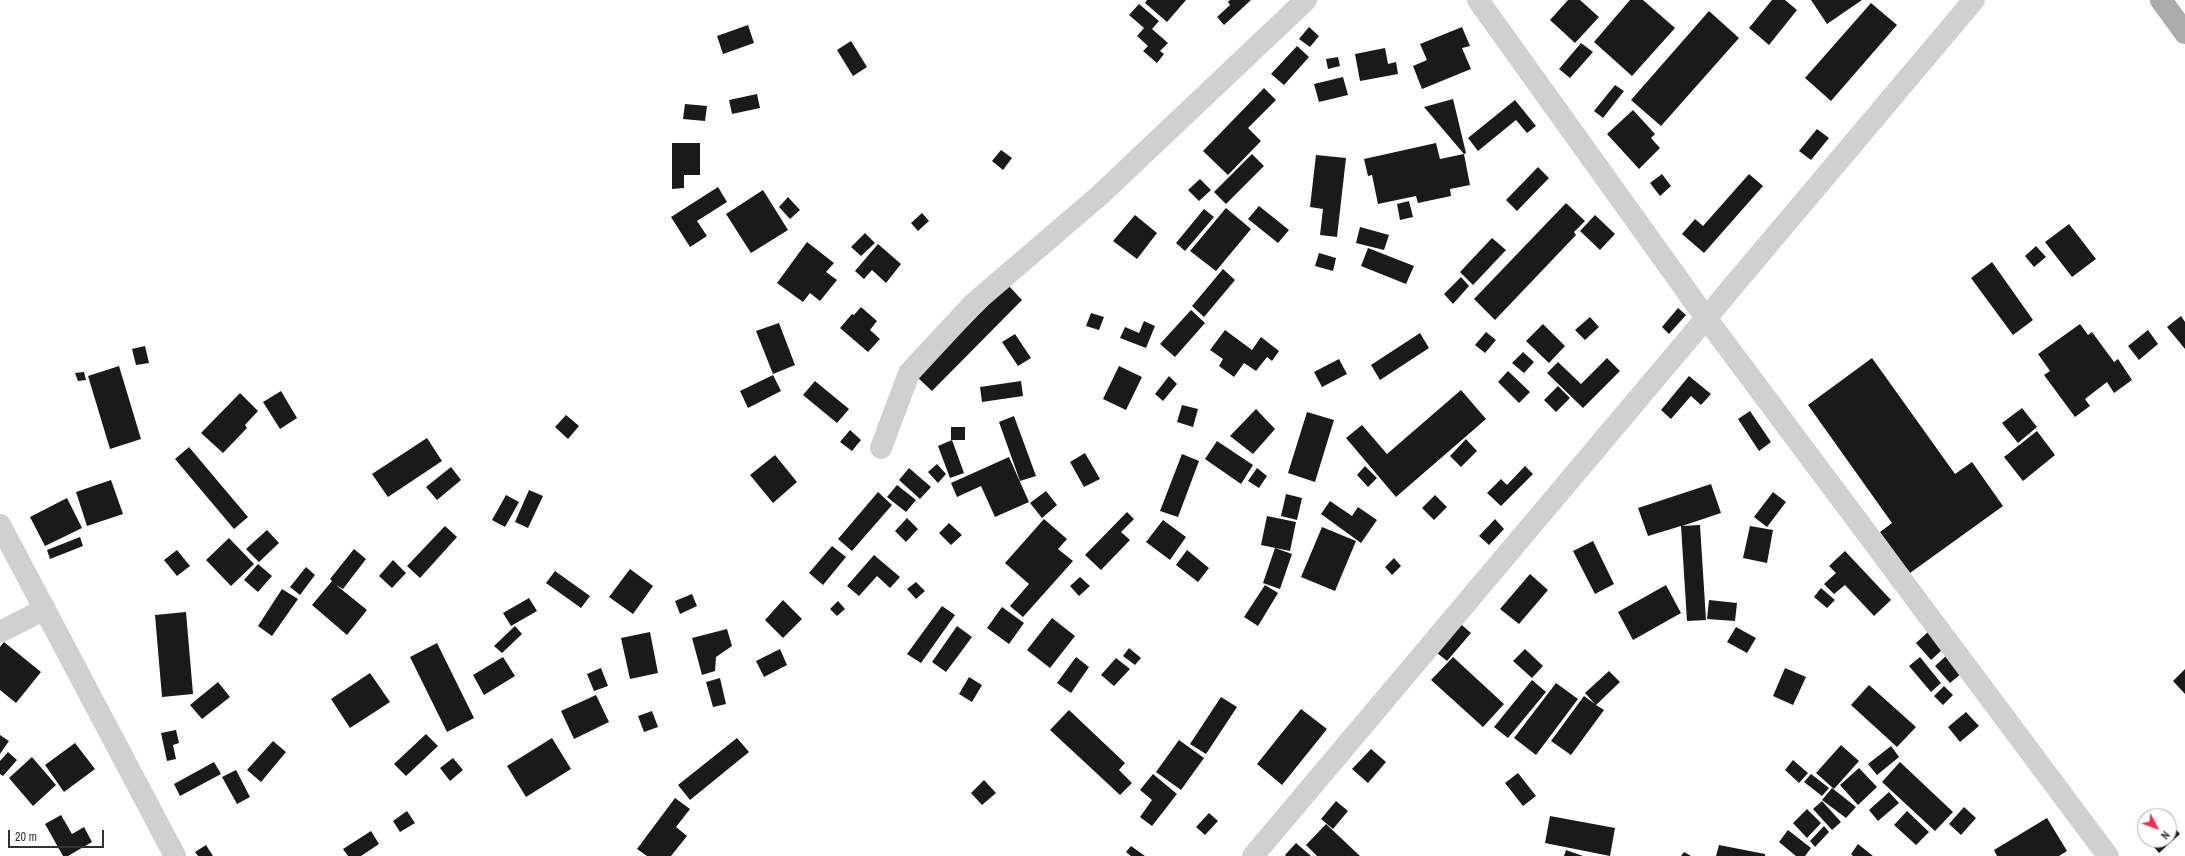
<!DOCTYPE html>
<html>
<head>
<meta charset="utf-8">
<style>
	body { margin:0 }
	#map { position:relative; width:2185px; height:856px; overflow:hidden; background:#fff; font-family:"Archivo Narrow",sans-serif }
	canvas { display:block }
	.north { position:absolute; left:2137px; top:808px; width:40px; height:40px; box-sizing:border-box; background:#fff; border:1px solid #adadad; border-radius:50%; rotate:131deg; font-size:11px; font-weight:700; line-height:16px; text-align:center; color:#333 }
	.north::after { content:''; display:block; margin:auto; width:14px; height:18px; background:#f12d52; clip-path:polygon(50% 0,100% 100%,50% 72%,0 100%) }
	.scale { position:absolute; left:8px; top:830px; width:96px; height:18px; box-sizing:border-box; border:2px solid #333; border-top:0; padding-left:5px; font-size:12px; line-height:14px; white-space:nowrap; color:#333; -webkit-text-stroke:3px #fff; paint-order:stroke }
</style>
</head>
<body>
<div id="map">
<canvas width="2185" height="856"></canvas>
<div class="north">N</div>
<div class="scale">20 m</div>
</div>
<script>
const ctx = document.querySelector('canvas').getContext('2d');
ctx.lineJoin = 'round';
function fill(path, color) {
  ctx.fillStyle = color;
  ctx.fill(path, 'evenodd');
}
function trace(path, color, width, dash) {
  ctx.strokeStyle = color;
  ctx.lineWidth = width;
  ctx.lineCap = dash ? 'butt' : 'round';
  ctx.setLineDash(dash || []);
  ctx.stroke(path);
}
fill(new Path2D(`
	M1147,0h39l-19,22 -22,-19z
	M1230,0h21l-27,25 -7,-8 13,-12 -2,-3z
	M1568,0h12l19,17 -24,26 -25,-23z
	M1630,0h13l32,28 -43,48 -38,-34z
	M1772,0h13l12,10 -28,35 -20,-17z
	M1811,0h51l-35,24z
	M1871,3l26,22 -66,76 -26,-23z
	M1139,4l20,17 -7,8 16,14 -8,8 4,3 -7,9 -14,-12 5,-5 -11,-10 7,-8 -15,-13z
	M1709,11l30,27 -78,88 -30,-26z
	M748,25l6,18 -31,11 -6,-18z
	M1309,27l10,9 -9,11 -11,-8z
	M1462,27l8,19 -8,2 9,21 -49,20 -9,-23 14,-6 -7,-16z
	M851,41l16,26 -14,9 -16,-26z
	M1581,43l12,9 -23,26 -11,-9z
	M1297,46l12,11 -25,28 -13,-11z
	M1385,48l3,16 8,-2 2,12 -38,7 -5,-27z
	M1338,57l2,9 -12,3 -2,-10z
	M1343,77l5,18 -29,7 -5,-18z
	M1615,85l9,6 -21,27 -9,-7z
	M1264,88l12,12 -28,28 13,13 -33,34 -25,-24z
	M757,94l3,14 -28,6 -3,-14z
	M1453,99l13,54 -2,1 -40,-47z
	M1515,100l21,26 -9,7 -11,-13 -38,31 -10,-13z
	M685,104l22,2 -2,15 -22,-2z
	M1633,110l22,24 -4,4 9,10 -21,21 -32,-35z
	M1817,129l12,9 -18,22 -12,-9z
	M672,143h28v32h-16v13l-12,1z
	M1436,143l4,16 24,-5 6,31 -20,4 1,7 -33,7 -2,-7 -38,8 -6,-29 -4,1 -4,-17z
	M1001,150l11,8 -9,12 -11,-9z
	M1252,154l12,12 -38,38 -12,-12z
	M1316,155l30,3 -9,79 -17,-2 3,-26 -13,-2z
	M1538,167l11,11 -32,33 -11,-11z
	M1662,174l9,12 -11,10 -10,-13z
	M1749,174l14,12 -59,67 -22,-19 13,-15 8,7z
	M1200,179l11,11 -12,11 -11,-11z
	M718,187l9,15 -30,19 10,15 -17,11 -19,-30z
	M763,190l25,40 -37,23 -25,-39z
	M788,197l12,13 -10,9 -11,-12z
	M1409,201l4,16 -13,3 -3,-16z
	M1566,203l19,18 -11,11 2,3 -81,85 -21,-21z
	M1259,206l30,24 -11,13 -30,-24z
	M1226,208l25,21 -35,42 -26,-20z
	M1204,209l10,8 -29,34 -9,-8z
	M922,213l7,8 -11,10 -7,-8z
	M1135,215l22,18 -20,26 -24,-18z
	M1595,215l20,19 -15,16 -20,-19z
	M2069,224l27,35 -24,18 -27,-35z
	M1360,227l29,8 -5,15 -28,-7z
	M865,233l10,10 -14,13 -10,-9z
	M1492,238l14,12 -33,35 -13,-13z
	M807,242l27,21 -8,9 11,8 -17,21 -10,-8 -7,9 -26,-19z
	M878,244l23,20 -15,19 -14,-13 -8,9 -9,-8z
	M2036,246l10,11 -12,10 -9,-11z
	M1368,248l46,18 -8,18 -45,-18z
	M1319,253l17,5 -3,13 -18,-5z
	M1992,262l41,58 -20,15 -42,-57z
	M1223,269l12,11 -31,37 -12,-11z
	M1461,277l8,9 -16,18 -9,-10z
	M1008,285l14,15 -90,91 -15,-14z
	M861,307l16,14 -7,9 10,9 -12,13 -28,-24 12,-14 2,1z
	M1678,308l8,7 -17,19 -7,-7z
	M1191,310l14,13 -30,34 -15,-13z
	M1091,313l13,4 -5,13 -13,-4z
	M2181,316l4,6v27l-18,-22z
	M1590,317l9,10 -14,13 -10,-10z
	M1144,321l11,5 -9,22 -26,-10 5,-11 14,6z
	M779,323l16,42 -22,9 -17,-43z
	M1543,324l22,22 -16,17 -23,-22z
	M2080,324l8,11 4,-3 22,30 4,-3 14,21 -18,13 -7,-11 -22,17 5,7 -15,11 -31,-42 6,-4 -12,-17z
	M1225,330l27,20 9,-13 18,14 -7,10 -5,-4 -11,14 -12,-8 -10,14 -15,-11 4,-7 -13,-9z
	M2148,330l10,14 -19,16 -11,-14z
	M1486,332l10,8 -11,13 -10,-8z
	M1420,333l9,15 -49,32 -9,-15z
	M1015,334l16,24 -13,8 -16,-24z
	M145,346l4,17 -13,2 -4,-16z
	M1523,352l11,10 -10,11 -12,-10z
	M1607,358l13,13 -37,37 -36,-35 11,-11 23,22z
	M1872,358l83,116 17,-12 31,44 -93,67 -30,-41 12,-9 -84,-118z
	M1339,359l8,15 -25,13 -8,-15z
	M119,366l22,73 -31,10 -22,-73z
	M1119,366l23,11 -16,33 -23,-11z
	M1508,371l22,21 -11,11 -21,-21z
	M84,372l2,8 -8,1 -3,-8z
	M773,375l8,16 -33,17 -8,-17z
	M1169,376l8,8 -14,17 -8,-7z
	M1689,376l22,18 -10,11 -10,-9 -20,23 -10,-9z
	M815,381l34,28 -12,14 -34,-28z
	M1021,381l2,15 -41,6 -2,-15z
	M1558,386l12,12 -14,14 -12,-12z
	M1461,390l25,29 -90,78 -50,-59 16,-13 25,29z
	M281,391l16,27 -17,11 -17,-27z
	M240,393l18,18 -13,14 2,3 -24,25 -22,-20z
	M1182,405l16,4 -5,18 -16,-5z
	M2022,408l15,19 -19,16 -16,-20z
	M1256,409l19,20 -22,25 -23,-18z
	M1750,411l21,31 -12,9 -21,-32z
	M1307,412l27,8 -19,62 -27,-9z
	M566,415l13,11 -11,13 -13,-12z
	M1014,416l22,60 -16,5 -21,-59z
	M951,427h14v13h-14z
	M850,430l11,10 -9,11 -12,-9z
	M2037,431l18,24 -32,26 -19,-24z
	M427,438l15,23 -54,36 -16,-23z
	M1466,439l11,12 -16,16 -11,-11z
	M952,440l12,33 -14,5 -12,-32z
	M1217,441l36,24 -12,19 -36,-25z
	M189,447l59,70 -14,12 -59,-70z
	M1085,453l15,26 -16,8 -14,-25z
	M1182,454l17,7 -21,56 -18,-6z
	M775,455l22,27 -24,21 -23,-28z
	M1009,457l20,45 -34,15 -14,-31 -24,11 -6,-14z
	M937,464l9,10 -8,9 -10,-11z
	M1365,466l12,12 -9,9 -11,-12z
	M1525,466l8,8 -32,32 -14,-13 14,-14 6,6z
	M451,467l10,13 -24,20 -11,-13z
	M909,468l22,19 -11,12 -21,-19z
	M1257,468l10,8 -8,12 -11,-7z
	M111,480l12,34 -36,12 -11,-34z
	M1711,484l10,29 -39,13 18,-1 6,95 -19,1 -6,-95 -33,10 -10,-28z
	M897,485l19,15 -10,12 -19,-15z
	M529,490l14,6 -15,32 -13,-6z
	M1046,491l11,14 -15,13 -12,-15z
	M878,492l14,13 -40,46 -14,-12z
	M1773,492l13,10 -19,25 -13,-10z
	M1286,494l16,4 -5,22 -16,-4z
	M506,495l13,7 -14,25 -13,-7z
	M1435,495l12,12 -13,13 -12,-12z
	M67,498l15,30 -37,18 -15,-29z
	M1330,501l22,15 6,-9 19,13 -16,23 -40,-29z
	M1127,512l7,7 -13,13 9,8 -29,30 -16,-15z
	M1267,516l29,6 -6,29 -29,-6z
	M907,518l11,11 -12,13 -11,-11z
	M1044,519l23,20 -9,10 15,12 -50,56 -13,-11 19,-22 -24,-21z
	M1495,519l9,10 -15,16 -10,-9z
	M1163,520l23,17 -16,23 -24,-18z
	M949,523l13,12 -11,10 -12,-12z
	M445,526l12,11 -37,41 -13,-12z
	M1750,526l23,4 -6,33 -24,-5z
	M1322,527l34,14 -21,50 -34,-14z
	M267,530l12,13 -20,19 -13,-13z
	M80,537l3,9 -33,13 -3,-9z
	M229,538l25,26 -23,22 -25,-26z
	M1593,541l21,43 -19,10 -22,-43z
	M832,546l14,11 -23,28 -14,-12z
	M1275,548l17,6 -12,35 -17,-6z
	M354,549l12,10 -23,30 -7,-4 31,25 -20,25 -35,-30 20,-24 -2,-2z
	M177,550l13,16 -13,10 -13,-16z
	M1187,550l22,18 -11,14 -22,-17z
	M1845,551l46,49 -17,16 -29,-31 -11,9 -10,-10 12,-11 -7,-7z
	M874,555l26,22 -10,11 -13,-12 -18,20 -12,-10z
	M1394,558l7,8 -9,9 -7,-8z
	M393,560l13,13 -14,15 -13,-12z
	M258,564l14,12 -14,16 -14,-12z
	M306,567l9,8 -15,20 -10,-8z
	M630,569l23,17 -20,28 -24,-17z
	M555,571l35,25 -9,12 -35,-25z
	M1530,574l18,16 -29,34 -19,-15z
	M1080,577l10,9 -11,10 -9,-10z
	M916,582l9,9 -9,8 -9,-10z
	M1265,585l13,8 -20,33 -14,-9z
	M1666,585l15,28 -48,27 -15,-28z
	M1821,588l14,12 -8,8 -13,-11z
	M282,589l16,10 -26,37 -14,-10z
	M692,594l5,12 -17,8 -5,-13z
	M529,598l8,13 -26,15 -8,-13z
	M783,600l19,19 -19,19 -18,-18z
	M1709,600l28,3 -2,18 -28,-2z
	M838,601l7,8 -8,7 -7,-7z
	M942,606l13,9 -34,48 -14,-9z
	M1002,607l22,16 -15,21 -22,-16z
	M186,612l7,82 -31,3 -7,-82z
	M1052,618l23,18 -25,32 -23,-18z
	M1455,619l16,14 -24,28 -16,-13z
	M515,626l7,8 -20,19 -8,-7z
	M957,626l15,11 -26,35 -14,-10z
	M1736,627l20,11 -9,15 -20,-11z
	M727,629l5,17 -16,11 -1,14 -13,4 -10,-37z
	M650,632l8,41 -28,6 -9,-41z
	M1928,632l15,17 -12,11 -15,-17z
	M4,642l37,30 -25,31 -16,-13v-43z
	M437,643l37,75 -27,14 -37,-75z
	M1129,648l12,10 -6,7 -12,-9z
	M780,649l7,16 -23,12 -8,-16z
	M1525,649l18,17 -11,12 -19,-17z
	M1946,656l16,17 -12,10 -15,-17z
	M503,657l12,19 -31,19 -11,-20z
	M1076,657l13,10 -18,26 -14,-10z
	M1453,657l51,47 -21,23 -52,-47z
	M1920,657l21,26 -10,9 -22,-26z
	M1116,658l14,11 -16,17 -13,-11z
	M601,668l7,18 -14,5 -7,-17z
	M1785,668l21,9 -13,28 -20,-9z
	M2185,669v25l-12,-13z
	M1609,671l11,11 -24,23 8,5 -33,45 -20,-14 33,-45 11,8 -10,-11z
	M370,673l20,29 -40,26 -19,-29z
	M969,677l13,8 -10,17 -13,-8z
	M720,678l6,26 -13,3 -7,-25z
	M1532,680l14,12 -38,46 -14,-11z
	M218,682l12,15 -28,22 -12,-14z
	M1556,683l22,16 -42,56 -22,-17z
	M1869,685l47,42 -19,20 -46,-42z
	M1944,686l9,9 -10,10 -9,-9z
	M596,695l13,27 -35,17 -13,-28z
	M1221,697l16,10 -31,47 -16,-10z
	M1301,709l26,20 -45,56 -25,-21z
	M1069,710l56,53 -6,7 13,13 -12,12 -70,-65z
	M652,711l6,16 -14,5 -6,-16z
	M1966,712l13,14 -19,16 -12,-15z
	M176,730l3,13 -6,2 3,14 -9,2 -6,-28z
	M426,734l12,12 -32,30 -12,-12z
	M0,735l9,6 -9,13z
	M552,738l19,31 -45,28 -19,-31z
	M737,738l12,14 -59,48 -12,-15z
	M1179,740l25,18 -23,32 -25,-18z
	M273,741l13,11 -25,30 -14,-12z
	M75,743l20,26 -31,23 -19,-27z
	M1841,745l18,16 -25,28 -18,-16z
	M1891,746l8,11 -22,18 -9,-11z
	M1371,749l15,13 -18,21 -16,-14z
	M8,752l9,8 -14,16 -3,-2v-13z
	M32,757l24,28 -23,21 -24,-28z
	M453,758l10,12 -13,11 -10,-13z
	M1793,760l15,13 -9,10 -14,-13z
	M214,762l7,12 -41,22 -6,-12z
	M1900,762l53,50 -18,19 -53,-49z
	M1859,768l18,19 -19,18 -18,-20z
	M236,770l14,27 -13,7 -15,-27z
	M1518,773l18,23 -13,10 -18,-23z
	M1153,774l24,20 -25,32 -12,-9 12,-17 -12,-10z
	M1811,774l18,14 -7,8 -18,-14z
	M984,780l12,13 -14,12 -11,-12z
	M1832,788l24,19 -10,11 -24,-18z
	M1889,792l10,11 -21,18 -9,-11z
	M675,798l15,11 -14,18 11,9 -16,20h-24l-10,-7z
	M1336,801l12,10 -15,18 -12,-10z
	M1822,801l19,21 -9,8 -19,-21z
	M1964,807l12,11 -15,17 -12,-11z
	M1807,809l14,14 -14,15 -14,-15z
	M407,811l8,12 -15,9 -7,-11z
	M1907,811l22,21 -13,13 -22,-20z
	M1209,813l9,8 -13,14 -9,-8z
	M61,815l11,19 12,-7 8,15 -24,14h-5l-18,-32z
	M1550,816l65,12 -5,28 -65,-13z
	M2047,818l20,33 -8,5h-62l-3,-6z
	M2169,821l11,13 -21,19 -11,-13h21z
	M1326,824l34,32h-43l-11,-11z
	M1824,826l5,6 -14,15 -5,-6z
	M2145,828v9l-4,-5z
	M1788,830l23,18 -6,8h-9l-17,-14z
	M371,831l8,13 -18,12h-13l-5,-7z
	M1296,843l15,13h-25l-1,-1z
	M1858,844l15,12h-20l-2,-2z
	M206,845l7,11h-15l-3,-4z
	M1719,845l46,9v2h-49z
	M1131,846l14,10h-14l-5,-4z
	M1566,850l17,6h-19z
	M1684,852l7,4h-10z`), '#1a1a1a');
trace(new Path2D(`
	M1478,0l228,318 402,538
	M881,448l28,-75 65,-70 126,-108 206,-195
	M0,525l175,331
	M0,632l45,-23
	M1253,856l721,-856`), '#d0d0d0', 22);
trace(new Path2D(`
	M2161,0l24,33`), '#ababab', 22);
</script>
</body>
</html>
